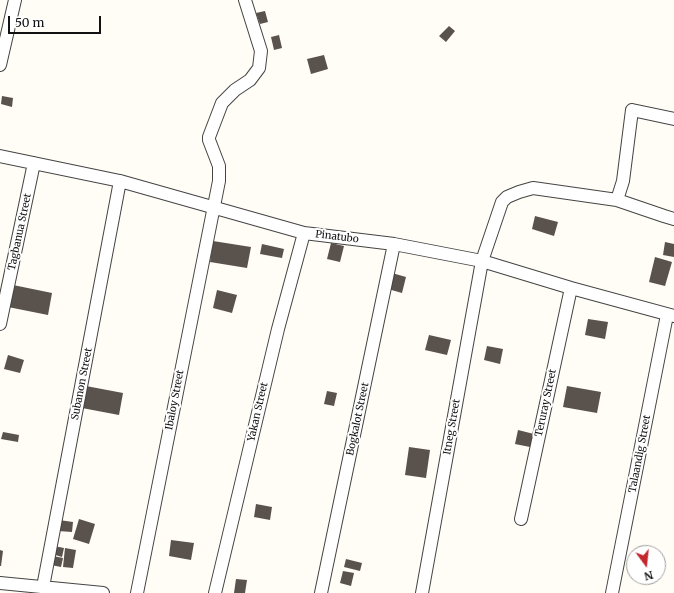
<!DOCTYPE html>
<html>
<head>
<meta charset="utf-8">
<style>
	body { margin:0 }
	#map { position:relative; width:674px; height:593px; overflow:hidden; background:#fffdf5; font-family:Merriweather,serif }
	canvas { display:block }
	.north { position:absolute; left:626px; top:545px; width:40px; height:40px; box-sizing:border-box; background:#fff; border:1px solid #a0a0a0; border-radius:50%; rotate:165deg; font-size:11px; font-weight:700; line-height:16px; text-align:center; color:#111 }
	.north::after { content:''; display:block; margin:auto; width:14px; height:18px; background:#c4262e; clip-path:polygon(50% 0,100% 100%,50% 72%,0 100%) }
	.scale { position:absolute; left:8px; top:16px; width:93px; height:18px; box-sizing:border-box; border:2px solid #111; border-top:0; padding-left:5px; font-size:12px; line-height:14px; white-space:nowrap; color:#111; -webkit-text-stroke:3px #fff; paint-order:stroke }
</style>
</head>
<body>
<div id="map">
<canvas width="674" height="593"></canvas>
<div class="north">N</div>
<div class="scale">50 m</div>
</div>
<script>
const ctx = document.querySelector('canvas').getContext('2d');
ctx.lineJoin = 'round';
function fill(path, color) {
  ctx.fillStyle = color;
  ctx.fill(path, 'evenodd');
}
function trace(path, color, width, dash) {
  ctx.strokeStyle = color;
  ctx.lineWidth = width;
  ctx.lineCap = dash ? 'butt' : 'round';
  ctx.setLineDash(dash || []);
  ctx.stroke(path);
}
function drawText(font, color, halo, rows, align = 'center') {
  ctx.font = font + ' Merriweather,serif';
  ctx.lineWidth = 4;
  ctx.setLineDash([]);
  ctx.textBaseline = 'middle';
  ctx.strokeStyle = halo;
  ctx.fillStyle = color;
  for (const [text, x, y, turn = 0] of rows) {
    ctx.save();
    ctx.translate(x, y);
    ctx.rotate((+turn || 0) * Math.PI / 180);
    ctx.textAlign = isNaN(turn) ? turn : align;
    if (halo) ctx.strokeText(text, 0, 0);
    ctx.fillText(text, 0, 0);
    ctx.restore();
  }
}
fill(new Path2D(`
	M265,11l3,11 -8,2 -4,-11z
	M449,26l6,5 -9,11 -7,-6z
	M279,35l3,13 -8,2 -3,-13z
	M324,55l4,14 -17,5 -4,-15z
	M2,96l11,2 -1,9 -11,-3z
	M535,216l23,6 -4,14 -22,-7z
	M213,241l38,6 -4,21 -37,-6z
	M665,242l9,2v13l-11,-2z
	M331,243l13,3 -4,16 -13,-3z
	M262,244l22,5 -2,9 -22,-4z
	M655,257l17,5 -7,24 -16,-4z
	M392,273l14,4 -4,16 -14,-4z
	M13,285l39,8 -4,22 -40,-8z
	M217,290l20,5 -5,18 -19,-5z
	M588,319l20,3 -3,17 -20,-4z
	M429,335l22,5 -4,15 -22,-5z
	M487,346l16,3 -3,15 -16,-4z
	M8,355l16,5 -4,13 -16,-4z
	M86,386l37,7 -4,22 -37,-7z
	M567,386l34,6 -4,21 -34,-6z
	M327,391l10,2 -3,13 -10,-2z
	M518,430l16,4 -4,13 -15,-3z
	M3,432l16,3 -1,7 -17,-3z
	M409,447l21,3 -4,28 -21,-3z
	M256,504l16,3 -2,13 -16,-3z
	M79,519l16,5 -6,20 -16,-5z
	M59,520l14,2 -1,10 -14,-1z
	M171,540l23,3 -3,17 -22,-4z
	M54,546l10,2 -2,9 -10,-3z
	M65,548l11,2 -3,18 -10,-1z
	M0,550l3,1 -2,15h-1z
	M53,556l10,2 -2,9 -10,-2z
	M658,557h4l-2,12 -2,-1z
	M346,559l16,4 -2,8 -16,-4z
	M343,571l11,2 -3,13 -11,-3z
	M236,579l11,1 -2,13h-11z`), '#5a524d');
const street = new Path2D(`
	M0,65l15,-65
	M0,156l120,25 184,52 90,11 88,17 89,27 103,28
	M617,200l6,-19 9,-71 42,9
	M0,324l34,-161
	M521,519l50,-231
	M0,583l103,10
	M43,587l77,-406
	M137,593l82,-412v-15l-10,-26v-3l13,-34 13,-13 15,-10 9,-12 2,-17 -16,-51
	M215,593l63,-264 26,-96
	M321,593l73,-349
	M422,593l60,-332 20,-59 5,-5 12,-5 14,-4 84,12 47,16 10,3
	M612,593l55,-278`);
trace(street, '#444', 14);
trace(street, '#fff', 12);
drawText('10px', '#111', '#fff', [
	["Tagbanua Street",20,232,-78],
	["Pinatubo",337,237,7],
	["Subanon Street",82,384,-79],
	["Ibaloy Street",175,400,-79],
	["Teruray Street",546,403,-78],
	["Yakan Street",258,412,-77],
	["Bogkalot Street",358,419,-78],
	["Itneg Street",452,427,-80],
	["Talaandig Street",640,454,-79]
]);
</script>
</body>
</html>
